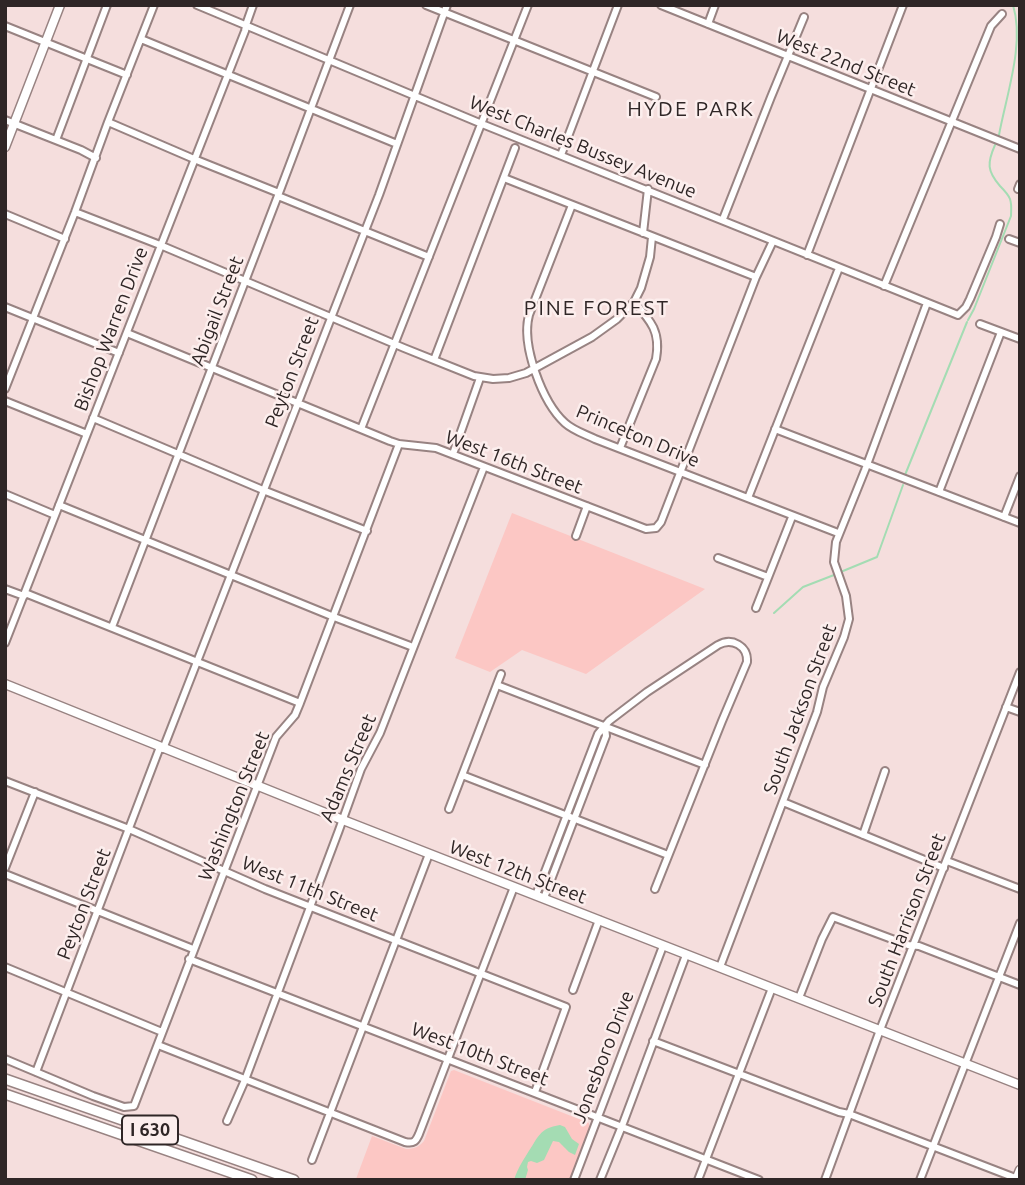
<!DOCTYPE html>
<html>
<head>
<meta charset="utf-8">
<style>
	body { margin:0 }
	#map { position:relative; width:1025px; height:1185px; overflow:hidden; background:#f5dedd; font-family:Ubuntu,sans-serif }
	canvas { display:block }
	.frame { position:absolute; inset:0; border:7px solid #2f2626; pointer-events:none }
</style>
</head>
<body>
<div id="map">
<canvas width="1025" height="1185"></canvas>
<div class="frame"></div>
</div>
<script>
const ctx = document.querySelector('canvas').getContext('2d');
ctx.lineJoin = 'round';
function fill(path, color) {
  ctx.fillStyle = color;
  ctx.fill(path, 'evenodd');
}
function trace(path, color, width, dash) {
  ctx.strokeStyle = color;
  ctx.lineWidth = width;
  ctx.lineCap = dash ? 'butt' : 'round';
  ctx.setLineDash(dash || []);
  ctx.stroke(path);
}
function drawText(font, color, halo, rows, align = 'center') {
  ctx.font = font + ' Ubuntu,sans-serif';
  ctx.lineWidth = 5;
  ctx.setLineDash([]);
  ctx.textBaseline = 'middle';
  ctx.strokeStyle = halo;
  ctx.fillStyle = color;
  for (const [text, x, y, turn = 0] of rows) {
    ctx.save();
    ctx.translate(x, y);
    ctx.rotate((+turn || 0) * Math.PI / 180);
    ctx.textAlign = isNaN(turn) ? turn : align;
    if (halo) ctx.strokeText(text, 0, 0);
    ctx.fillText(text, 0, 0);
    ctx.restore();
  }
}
fill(new Path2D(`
	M512,513l193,76 -119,85 -64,-24 -32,22 -35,-14z
	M454,1070l135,53v5l-19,52 -214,-1 16,-43 34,13c8,0 13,-2 18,-8l27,-70z`), '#fcc7c4');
fill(new Path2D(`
	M560,1125l5,2 7,12 7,5 -4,11 -6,-3 -10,-10 -6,-1 -9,19 -7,3 -6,-2 -3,1 -1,5 1,3 -3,10h-11c4,-12 7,-16 13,-26 11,-16 12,-26 33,-29z`), '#a4dcb3');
trace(new Path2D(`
	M999,135c7,-39 26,-91 14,-130
	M968,320l6,-11 37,-93c0,-5 1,-11 -1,-17 -2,-5 -6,-9 -10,-13 -13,-15 -13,-23 -5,-41
	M905,475l62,-153
	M843,571l34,-14 26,-72
	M774,613l29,-26 31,-12`), '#a4dcb3', 2);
const minor = new Path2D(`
	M197,5l285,119 476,191 8,-8 4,-8 26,-62 4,-13
	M426,5l230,92
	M661,5l359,144
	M708,24l7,-19
	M5,26l122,49
	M141,39l256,105
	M5,120l76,30 15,8
	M108,122l86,37 85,34
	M56,140l51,-135
	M561,155l57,-150
	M504,178l252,99
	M1018,189l2,-5
	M278,196l151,61
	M572,205l-43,110c-8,30 13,87 36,108 9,8 20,11 30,16l243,94
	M75,212l85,33 244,103 70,28 19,3 16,-1 17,-5 66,-36 25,-18 17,-17 7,-14 9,-31 2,-20
	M5,214l60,25
	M723,219l48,-122 33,-80
	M643,233l5,-44
	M1009,239l11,4
	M807,255l96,-250
	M884,286l107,-260 11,-12
	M5,307l114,46
	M980,324l40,15
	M127,333l263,108 9,3 37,4 210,81 10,-1 5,-6 95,-245 17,-36
	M434,360l81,-212
	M5,389l70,-177 33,-90 46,-117
	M5,401l82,33
	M93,418l170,72 104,41
	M361,429l167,-424
	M775,429l245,94
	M620,448l36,-89c5,-27 -5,-38 -22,-57
	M453,454l27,-76
	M939,492l62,-160
	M5,494l50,21
	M748,498l91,-230
	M59,505l275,112 79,30
	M1004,517l16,-41
	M576,536l11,-30
	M718,558l50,19
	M5,589l19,7
	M25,593l275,110
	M756,608l36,-91
	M112,627l167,-434 71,-188
	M5,643l240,-612 2,-9 6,-17
	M497,685l208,80
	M1006,707l14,5
	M163,749l216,-554 68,-190
	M462,775l206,80
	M5,781l124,48 136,60 301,118 -31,85
	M783,802l161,66
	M449,809l52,-135
	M863,835l22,-64
	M947,861l73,28
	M5,868l30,-76
	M5,874l188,75
	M536,895l62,-161 11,-13 38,-29 71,-47c14,-8 30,1 29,17l-25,59 -67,168
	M544,898l62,-162 -1,-9
	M189,959l570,221
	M5,967l157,65
	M720,967l97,-255 6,-25 21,-50 5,-18 -3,-23 -12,-34 2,-20 29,-72 62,-167
	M573,990l26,-70
	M799,998l23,-59 11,-22 75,28 11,1 101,39
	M653,1041l186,71 10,2 169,65
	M158,1045l247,97c9,2 11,-1 14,-8l95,-247
	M5,1059l88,37 31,11 10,-1 142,-369 19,-22 5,-12 99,-259
	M36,1072l124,-325
	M227,1121l18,-41 94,-250 22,-61 19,-36 104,-266
	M312,1160l117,-306
	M574,1180l89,-234
	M600,1180l22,-54 64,-171
	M698,1180l74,-192
	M825,1180l55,-150 140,-358
	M920,1180l100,-257`);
const major = new Path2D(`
	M5,147l55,-142
	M5,684l338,136 677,265
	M1016,1180l4,-10`);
const highway = new Path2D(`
	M5,1079l289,101
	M5,1094l247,86`);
trace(minor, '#988382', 10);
trace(major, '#988382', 11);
trace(highway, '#988382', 12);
trace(minor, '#fff', 6);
trace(major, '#fff', 8);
trace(highway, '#fff', 9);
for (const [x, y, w] of [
	[150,1130,56]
]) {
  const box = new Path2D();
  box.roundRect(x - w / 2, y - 14.5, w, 29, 5);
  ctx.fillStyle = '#fceeed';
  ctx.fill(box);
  trace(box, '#2f2626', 2);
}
drawText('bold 18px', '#2f2626', null, [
	["I 630",150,1130]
]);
drawText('19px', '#2f2626', '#fceeed', [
	["West 22nd Street",846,63,22],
	["West Charles Bussey Avenue",583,147,22],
	["Abigail Street",217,311,-69],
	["Bishop Warren Drive",111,329,-69],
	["Peyton Street",292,372,-69],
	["Princeton Drive",638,436,23],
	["West 16th Street",514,462,21],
	["South Jackson Street",800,709,-70],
	["Adams Street",348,768,-67],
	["Washington Street",234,806,-68],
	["West 12th Street",518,872,21],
	["West 11th Street",310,889,22],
	["Peyton Street",84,904,-69],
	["South Harrison Street",907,920,-69],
	["West 10th Street",480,1054,21],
	["Jonesboro Drive",603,1057,-69]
]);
ctx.letterSpacing = '2px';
drawText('21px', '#2f2626', '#fceeed', [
	["HYDE PARK",691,109],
	["PINE FOREST",597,308]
]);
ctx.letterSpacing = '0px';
</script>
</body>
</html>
